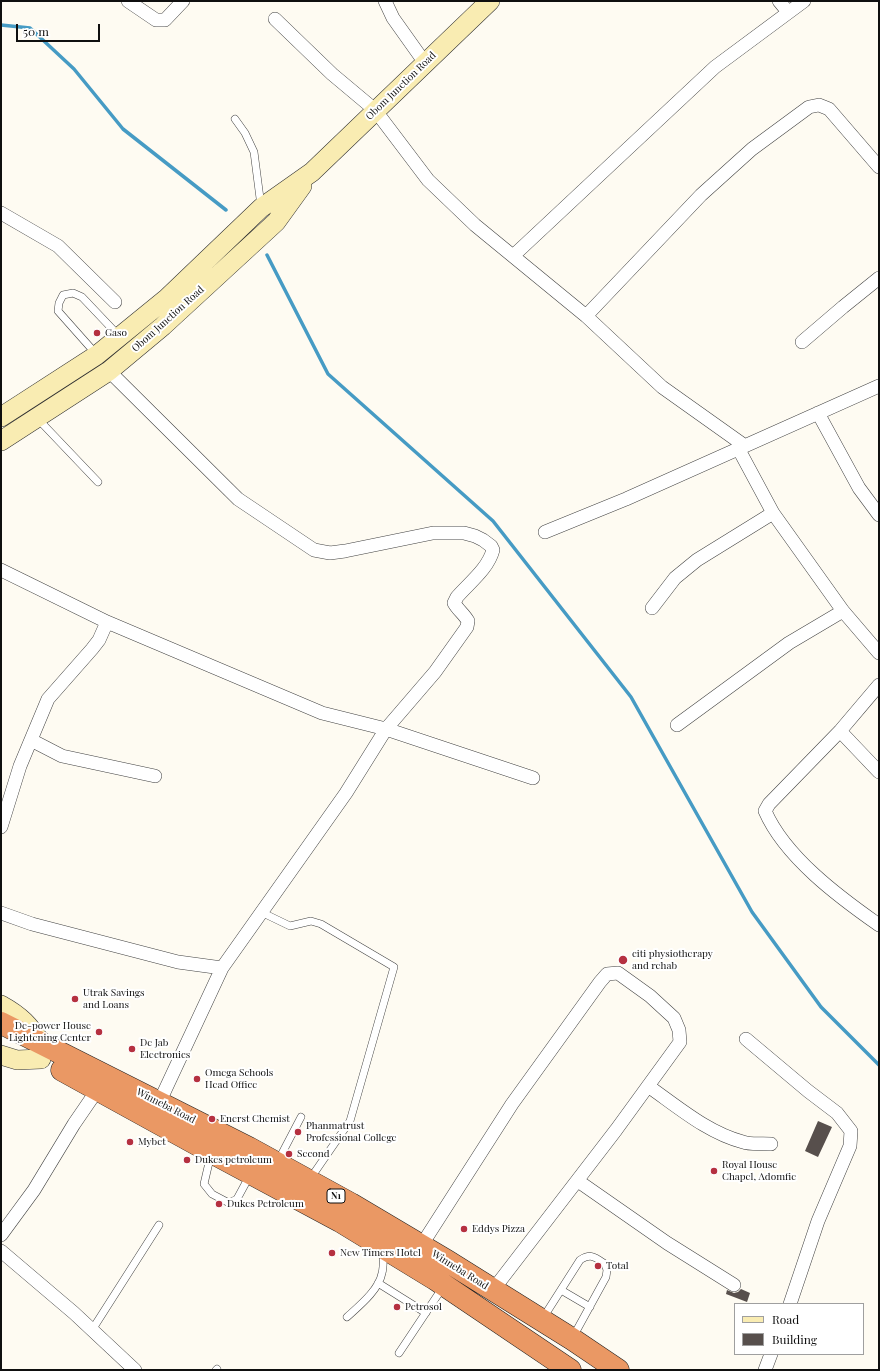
<!DOCTYPE html>
<html>
<head>
<meta charset="utf-8">
<style>
	body { margin:0 }
	#map { position:relative; width:880px; height:1371px; overflow:hidden; background:#fefbf2; font-family:"Playfair Display",serif }
	canvas { display:block }
	.frame { position:absolute; inset:0; border:2px solid #0f0f0f; pointer-events:none }
	.legend { position:absolute; left:734px; top:1303px; width:130px; height:52px; box-sizing:border-box; background:#fff; border:1px solid #9f9f9f; margin:0; padding:5px 7px; list-style:none; font-size:12px; color:#0f0f0f }
	.legend li { display:flex; align-items:center; gap:8px; height:20px }
	.legend b { width:20px; border:1px solid #9f9f9f }
	.scale { position:absolute; left:16px; top:24px; width:84px; height:18px; box-sizing:border-box; border:2px solid #0f0f0f; border-top:0; padding-left:5px; font-size:12px; line-height:14px; white-space:nowrap; color:#0f0f0f; -webkit-text-stroke:3px #fff; paint-order:stroke }
</style>
</head>
<body>
<div id="map">
<canvas width="880" height="1371"></canvas>
<div class="frame"></div>
<ul class="legend">
<li><b style="height:5px;background:#f9ecb2"></b>Road</li>
<li><b style="height:11px;background:#574f4c"></b>Building</li>
</ul>
<div class="scale">50 m</div>
</div>
<script>
const ctx = document.querySelector('canvas').getContext('2d');
ctx.lineJoin = 'round';
function trace(path, color, width, dash) {
  ctx.strokeStyle = color;
  ctx.lineWidth = width;
  ctx.lineCap = dash ? 'butt' : 'round';
  ctx.setLineDash(dash || []);
  ctx.stroke(path);
}
function fill(path, color) {
  ctx.fillStyle = color;
  ctx.fill(path, 'evenodd');
}
function drawText(font, color, halo, rows, align = 'center') {
  ctx.font = font + ' "Playfair Display",serif';
  ctx.lineWidth = 4;
  ctx.setLineDash([]);
  ctx.textBaseline = 'middle';
  ctx.strokeStyle = halo;
  ctx.fillStyle = color;
  for (const [text, x, y, turn = 0] of rows) {
    ctx.save();
    ctx.translate(x, y);
    ctx.rotate((+turn || 0) * Math.PI / 180);
    ctx.textAlign = isNaN(turn) ? turn : align;
    if (halo) ctx.strokeText(text, 0, 0);
    ctx.fillText(text, 0, 0);
    ctx.restore();
  }
}
trace(new Path2D(`
	M1,25l29,3 44,41 49,60 103,81
	M267,255l61,119 165,147 138,176 121,215 69,95 58,58`), '#469bc4', 3.5);
fill(new Path2D(`
	M818,1121l14,6 -14,30 -13,-6z
	M741,1289l9,4 -3,9 -21,-8 1,-4 7,3 4,-1z`), '#574f4c');
const lane = new Path2D(`
	M235,119l10,14 9,19 7,54
	M97,355l-39,-44 1,-8 4,-8 10,-2 9,4 37,39
	M37,418l61,64
	M261,912l29,14 21,-5 10,3 73,43 -44,154 -40,58
	M211,1154l-7,30 8,10 17,9 8,-4 13,-24
	M278,1161l23,-44
	M378,1283l48,30
	M561,1290l29,17
	M347,1317c12,-11 32,-27 35,-44 2,-7 1,-15 1,-22
	M543,1318l37,-58c11,-7 15,-3 25,4l2,6 -1,7 -33,60
	M92,1330l67,-105
	M399,1353l44,-66
	M216,1370l1,-1`);
const street = new Path2D(`
	M128,1l28,19h9l18,-19
	M385,1l8,17 32,45
	M779,1l9,11
	M275,19l57,55 43,36 53,70 47,45 111,91 76,71 83,59
	M1,213l57,33 57,56
	M513,256l202,-189 89,-66
	M586,316l115,-121 51,-46 57,-42 10,-2 10,4 50,58
	M802,342l41,-35 36,-29
	M109,371l129,128 76,51 16,3 15,-2 88,-18h31l11,3 8,4 8,6 2,4c-5,19 -24,33 -36,47l-3,6c4,7 10,11 14,18l-1,6 -32,45 -49,57 -40,64 -124,175 -63,135
	M818,413l41,75 20,27
	M738,448l35,65 70,98 36,42
	M545,532l81,-33 253,-113
	M1,570l106,52 215,91 64,16 147,49
	M652,608l23,-30 22,-18 76,-47
	M879,685l-39,46 -71,73 -4,7c20,46 74,86 114,114
	M677,725l112,-82 54,-32
	M840,731l39,41
	M31,740l31,16 93,20
	M1,827l19,-61 28,-67 44,-50 7,-9 8,-18
	M1,913l31,11 146,38 44,6
	M746,1039l62,52 29,22 14,18 -1,15 -32,75 -28,83
	M648,1086c30,21 60,47 95,56 8,3 19,1 28,2
	M578,1181l89,62 67,42
	M1,1235l33,-45 40,-66 24,-35
	M421,1246l91,-142 88,-122 7,-8 11,-1 32,23 24,22 5,12 1,12 -64,88 -123,160
	M1,1251l73,62 61,57
	M765,1370l6,-16`);
const secondary = new Path2D(`
	M1,417l96,-62 70,-57 94,-90 51,-36 178,-171
	M1,441l108,-70 54,-45 113,-104 26,-36
	M1,1005c20,11 28,20 41,39
	M1,1055l16,5 24,-1`);
const highway = new Path2D(`
	M1,1023l248,125 102,56 96,57 125,78 46,31
	M62,1070l149,82 129,69 95,58 135,91`);
trace(lane, '#424242', 8);
trace(street, '#424242', 14);
trace(secondary, '#313131', 20);
trace(highway, '#202020', 23);
trace(lane, '#fff', 7);
trace(street, '#fff', 13);
trace(secondary, '#f9ecb2', 19);
trace(highway, '#ea9864', 22);
for (const [x, y, r, color] of [
	[97,333,4,"#b53040"],
	[623,960,5,"#b53040"],
	[75,999,4,"#b53040"],
	[99,1032,4,"#b53040"],
	[132,1049,4,"#b53040"],
	[197,1079,4,"#b53040"],
	[212,1119,4,"#b53040"],
	[298,1132,4,"#b53040"],
	[130,1142,4,"#b53040"],
	[289,1154,4,"#b53040"],
	[187,1160,4,"#b53040"],
	[714,1171,4,"#b53040"],
	[219,1204,4,"#b53040"],
	[464,1229,4,"#b53040"],
	[332,1253,4,"#b53040"],
	[598,1266,4,"#b53040"],
	[397,1307,4,"#b53040"]
]) {
  const dot = new Path2D();
  dot.arc(x, y, r, 0, 2 * Math.PI);
  ctx.fillStyle = color;
  ctx.fill(dot);
  trace(dot, '#fff', 1.5);
}
for (const [x, y, w] of [
	[336,1196,18]
]) {
  const box = new Path2D();
  box.roundRect(x - w / 2, y - 7, w, 14, 3);
  ctx.fillStyle = '#fff';
  ctx.fill(box);
  trace(box, '#0f0f0f', 1);
}
drawText('bold 9px', '#0f0f0f', null, [
	["N1",336,1196]
]);
drawText('10px', '#0f0f0f', '#fff', [
	["Obom Junction Road",401,86,-44],
	["Obom Junction Road",168,319,-42],
	["Winneba Road",166,1106,27],
	["Winneba Road",460,1270,32]
]);
drawText('10px', '#0f0f0f', '#fff', [
	["Gaso",105,333],
	["citi physiotherapy",632,954],
	["and rehab",632,966],
	["Utrak Savings",83,993],
	["and Loans",83,1005],
	["De-power House",91,1026,"right"],
	["Lightening Center",91,1038,"right"],
	["De Jab",140,1043],
	["Electronics",140,1055],
	["Omega Schools",205,1073],
	["Head Office",205,1085],
	["Enerst Chemist",220,1119],
	["Phanmatrust",306,1126],
	["Professional College",306,1138],
	["Mybet",138,1142],
	["Second",297,1154],
	["Dukes petroleum",195,1160],
	["Royal House",722,1165],
	["Chapel, Adomfie",722,1177],
	["Dukes Petroleum",227,1204],
	["Eddys Pizza",472,1229],
	["New Timers Hotel",340,1253],
	["Total",606,1266],
	["Petrosol",405,1307]
], 'left');
</script>
</body>
</html>
